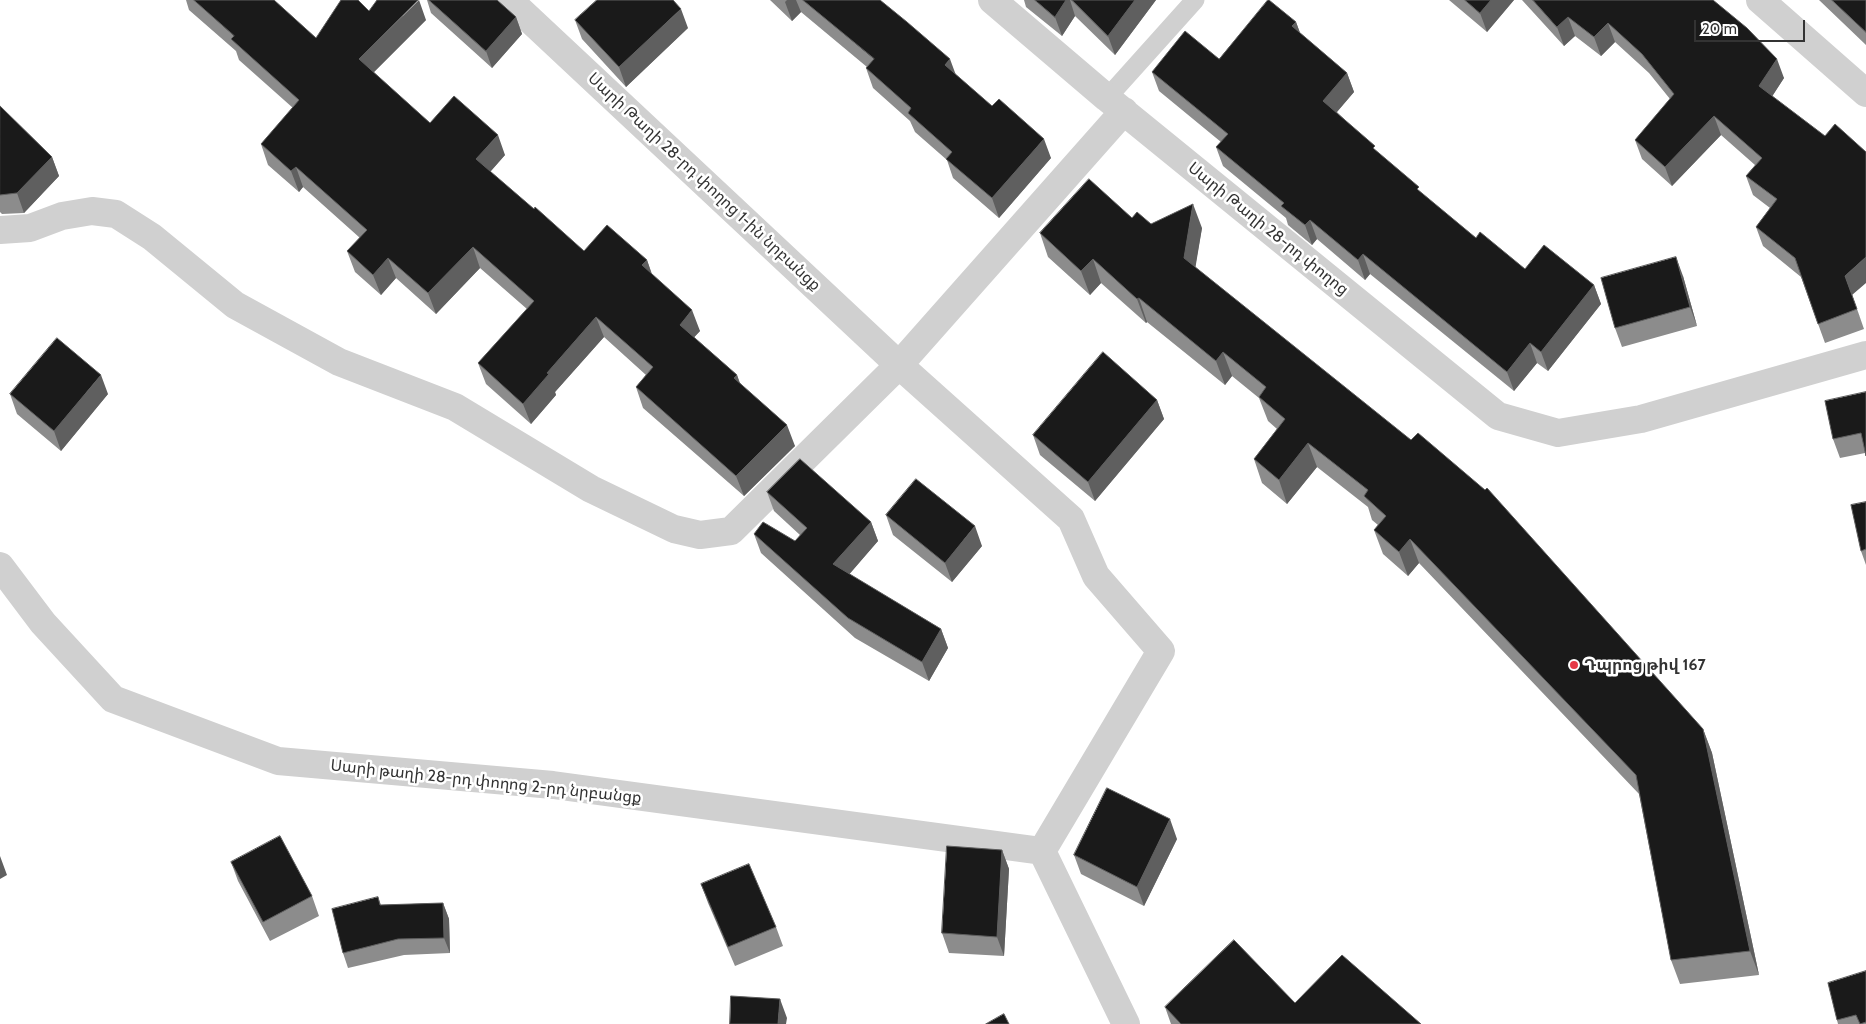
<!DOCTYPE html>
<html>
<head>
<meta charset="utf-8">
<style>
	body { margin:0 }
	#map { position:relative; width:1866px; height:1024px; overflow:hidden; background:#fff; font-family:Cabin,sans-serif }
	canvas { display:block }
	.scale { position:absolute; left:1694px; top:20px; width:111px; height:22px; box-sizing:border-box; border:2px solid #333; border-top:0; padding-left:6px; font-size:15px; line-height:18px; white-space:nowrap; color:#333; -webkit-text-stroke:4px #fff; paint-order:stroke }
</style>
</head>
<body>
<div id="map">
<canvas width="1866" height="1024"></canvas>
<div class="scale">20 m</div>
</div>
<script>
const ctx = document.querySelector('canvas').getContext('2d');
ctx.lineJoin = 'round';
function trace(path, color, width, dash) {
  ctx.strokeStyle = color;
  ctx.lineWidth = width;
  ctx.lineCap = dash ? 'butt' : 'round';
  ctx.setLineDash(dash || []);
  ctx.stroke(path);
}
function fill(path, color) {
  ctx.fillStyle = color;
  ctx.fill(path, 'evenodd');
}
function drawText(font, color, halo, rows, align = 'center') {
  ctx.font = font + ' Cabin,"Noto Sans Armenian",sans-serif';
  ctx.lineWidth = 5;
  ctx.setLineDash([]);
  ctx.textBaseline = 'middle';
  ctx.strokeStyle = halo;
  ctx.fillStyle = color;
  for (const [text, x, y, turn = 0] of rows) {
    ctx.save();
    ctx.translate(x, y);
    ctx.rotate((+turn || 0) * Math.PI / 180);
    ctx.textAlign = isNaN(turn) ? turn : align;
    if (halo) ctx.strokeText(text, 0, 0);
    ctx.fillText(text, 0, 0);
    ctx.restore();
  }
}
trace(new Path2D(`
	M1107,98l88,-98`), '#d0d0d0', 19);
trace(new Path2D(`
	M509,0l390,365 172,154 25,57 65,75 -119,200
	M992,0l115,98 391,318 60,17 83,-14 225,-64
	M1760,0l106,93
	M0,230l30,-2 32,-12 30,-5 24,3 36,23 83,68 104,57 116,45 136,82 83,40 26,6 31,-4 168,-166 225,-254
	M0,566l43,57 70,76 165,62 275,24 489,66
	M1042,851l84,173`), '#d0d0d0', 28);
fill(new Path2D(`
	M186,0h88l42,38 53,-27 57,9 -53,53 57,50 75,32 -15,17 94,79 63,9 5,14 48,57 -6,6 43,38 3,8 55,63 -51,50 -101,-88 -7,-21 10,-12 -42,-38 -49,55 1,3 -25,29 -45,-40 -8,-21 49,-54 -47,-41 -44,46 -40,-36 -15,17 -26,-23 -8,-21 13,-13 -57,-51 -4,5 -31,-27 -7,-21 32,-36 -54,-48 -3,-9 -47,-41z
	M427,0h70l19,17 6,17 -30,34 -61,-55z
	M770,0h110l75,74 96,84 -52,60 -46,-40 -6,-18 -32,-28 -5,-11 -37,-33 -7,-20 1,-1 -66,-55 -9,9z
	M1024,0h132l-41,55 -40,-39 -13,20 -36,-29z
	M1449,0h65l-27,32z
	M1522,0h191l71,78 -12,18 80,199 12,34 -39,14 -24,-66 -38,-31 -7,-19 14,-19 -17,-13 -7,-19 9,-11 -34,-30 -49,51 -30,-27 -7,-19 35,-41 -21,-26 -34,-31 -14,14 -26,-20 -11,10z
	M1819,0h47v45z
	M575,20l113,8 -62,59 -44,-48z
	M1296,22l4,11 47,40 7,19 -17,20 40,40 44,41 55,45 49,31 69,16 7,19 -53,67 -11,-8 -23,28 -144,-117 -5,6 -48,-41 -5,6 -24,-20 -2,-7 -63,-52 -7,-19 5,-5 -62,-51 -7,-19 67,-13z
	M0,106l52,51 7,19 -35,37 -22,1 -2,-2z
	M1132,218l19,6 51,4 -7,39 508,462 9,24 47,222 -79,9 -9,-24 -32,-166 -220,-231 -11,13 -25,-22 -9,-24 4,-5 -6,-5 -4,-13 -51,-40 -30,37 -25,-21 -8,-24 23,-30 -9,-8 -9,-23 -27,-22 -7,9 -78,-63 -1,1 -45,-40 -11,12 -42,-38 -8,-24z
	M1683,276l14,50 -75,21 -7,-19z
	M1866,392l-1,61 -25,5 -7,-19z
	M10,394h98l-47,57 -44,-37z
	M1157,400l7,19 -69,82 -55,-46 -7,-20z
	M767,492l104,30 7,19 -29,33 92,55 7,19 -19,33 -74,-43 -94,-85 -7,-19 41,7 5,-6 -26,-24z
	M1866,502v63l-5,-14z
	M886,515l96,31 -30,36 -59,-47z
	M1177,839l-33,67 -63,-32 -7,-19z
	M1002,850l7,19 -5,87 -55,-3 -7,-20z
	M231,862l81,34 7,20 -49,25 -32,-60z
	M701,884l75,43 7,19 -48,20 -27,-63z
	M378,897l3,8 62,-2 6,16 1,34 -46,2 -56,13 -5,-15z
	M1866,971v53h-28l-1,-4z
	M1295,1003l126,21h-250l-6,-17z`), '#8c8c8c');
fill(new Path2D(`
	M419,0l7,20 -60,60 -7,-21z
	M787,0h9l5,12 -9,9 -7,-19z
	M1066,0h4l5,16 -13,20 -7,-19z
	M1135,0h21l-41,55 -7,-19z
	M1491,0h23l-27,32 -7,-19z
	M681,9l7,19 -62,59 -7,-20z
	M516,17l6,17 -30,34 -6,-17z
	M1568,17l7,19 -11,10 -7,-19z
	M1296,22l7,19 -11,-15z
	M1608,23l7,19 -14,14 -7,-19z
	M950,59l7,19 -12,-13z
	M1777,59l7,19 -18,28 -7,-20z
	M1347,73l7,19 -24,28 -7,-19z
	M1714,116l7,19 -49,51 -7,-19z
	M498,135l7,20 -22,25 -7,-21z
	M1044,139l7,19 -52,60 -7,-20z
	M52,157l7,19 -35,37 -7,-20z
	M296,167l7,20 -4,5 -8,-21z
	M1193,204l9,24 -9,54 -9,-24z
	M1310,220l7,19 -5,6 -7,-20z
	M473,247l7,21 -44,46 -8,-21z
	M1363,254l7,20 -5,6 -7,-20z
	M1676,257l7,19 14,50 -7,-19z
	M1866,257v26l-14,12 12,34 -19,-53z
	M388,258l8,20 -15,17 -8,-20z
	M1093,259l8,24 -11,12 -9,-24z
	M647,260l7,21 -12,-16z
	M1594,285l7,19 -53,67 -7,-19z
	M1139,298l8,24 -1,1 -9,-24z
	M692,310l8,21 -13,14 -7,-20z
	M596,317l8,20 -49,55 1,3 -25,29 -8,-20 24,-31z
	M1530,343l7,20 -23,28 -7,-19z
	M1223,352l9,24 -7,9 -9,-24z
	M101,375l7,19 -47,57 -7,-20z
	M737,375l7,21 -10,-18z
	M1157,400l7,19 -69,82 -7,-19z
	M787,425l8,21 -51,50 -8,-20z
	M1308,443l9,24 -30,37 -8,-24z
	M871,522l7,19 -37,43 -8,-20z
	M975,526l7,20 -30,36 -7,-19z
	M1410,539l9,24 -11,13 -9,-24z
	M941,629l7,19 -19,33 -7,-19z
	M1703,729l9,24 47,222 -9,-24z
	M1170,819l7,20 -33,67 -7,-19z
	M1002,850l7,19 -5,87 -7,-19z
	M0,856l7,19 -7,4z
	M443,903l6,16 1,34 -6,-15z
	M780,999l7,19 -1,6h-8z`), '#5f5f5f');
const building = new Path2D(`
	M194,0h80l42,38 25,-38h17l11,11 8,-11h41l-59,59 71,64 24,-27 44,39 -22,24 58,50 1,-2 49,44 23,-26 40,35 -5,5 50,45 -12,15 57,50 -3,3 53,47 -51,51 -100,-89 17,-20 -57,-50 -49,56 2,1 -26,30 -45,-41 56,-62 -61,-54 -45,46 -40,-35 -15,17 -26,-24 20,-21 -71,-63 -5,4 -30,-27 38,-44 -68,-61 3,-3z
	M429,0h68l19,17 -30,34z
	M597,0h76l8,9 -62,58 -44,-47z
	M803,0h77l27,22 43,37 -5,6 47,41 7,-7 45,40 -52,59 -46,-39 6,-7 -44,-39 3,-5 -45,-40 8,-9z
	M1035,0h31l-11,17z
	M1072,0h63l-27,36z
	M1268,0h1l27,22 -4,4 55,47 -24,28 52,45 -2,2 46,39 -2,2 59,49 4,-6 45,37 19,-24 50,40 -53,67 -11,-9 -23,29 -144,-118 -5,6 -48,-40 -5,5 -24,-19 3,-3 -68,-56 12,-13 -76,-62 33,-41 34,28z
	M1465,0h26l-11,13z
	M1533,0h180l34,28 30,31 -18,27 66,50 10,-12 31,28v105l-21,19 12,33 -39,15 -23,-66 -39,-31 21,-28 -31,-23 16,-18 -48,-42 -49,51 -30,-27 39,-46 -32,-40 -34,-31 -14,14 -26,-20 -11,10z
	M1832,0h34v32z
	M0,106l52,51 -35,36 -17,2z
	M1089,179l43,39 5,-6 14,12 42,-20 -9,54 227,182 7,-7 67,57 2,-2 216,241 47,222 -79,9 -35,-185 -226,-236 -11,13 -25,-22 12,-14 -22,-20 4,-6 -60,-47 -29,37 -25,-21 31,-40 -26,-22 7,-10 -43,-35 -7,9 -77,-63 -2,1 -44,-40 -12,12 -41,-38z
	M1676,257l14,50 -75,21 -14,-50z
	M57,338l44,37 -47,56 -44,-37z
	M1103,352l54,48 -69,82 -55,-47z
	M1866,392v64l-5,-23 -28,6 -8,-38z
	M800,459l71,63 -38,42 108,65 -19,33 -74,-44 -94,-84 9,-12 32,19 12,-13 -40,-36z
	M916,479l59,47 -30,37 -59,-48z
	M1866,502v47l-5,2 -10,-46z
	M1107,788l63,31 -33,68 -63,-32z
	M280,836l32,60 -49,26 -32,-60z
	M947,846l55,4 -5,87 -55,-4z
	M749,864l27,63 -48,20 -27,-63z
	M378,897l2,8 63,-2 1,35 -46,1 -55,14 -11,-44z
	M1234,940l61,63 47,-48 79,69h-240l-16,-17z
	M1866,971v51l-6,2 -4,-9 -19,5 -9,-37z
	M731,996l49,3 -2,25h-48z
	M1004,1014l5,10h-23z`);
fill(building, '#1a1a1a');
trace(building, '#5f5f5f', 1);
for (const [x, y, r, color] of [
	[1574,665,5,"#e63946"]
]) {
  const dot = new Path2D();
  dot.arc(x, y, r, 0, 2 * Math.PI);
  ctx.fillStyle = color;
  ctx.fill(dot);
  trace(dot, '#fff', 2);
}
drawText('16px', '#333', '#fff', [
	["Սարի Թաղի 28-րդ փողոց 1-ին նրբանցք",704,182,43],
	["Սարի Թաղի 28-րդ փողոց",1268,229,39],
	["Սարի թաղի 28-րդ փողոց 2-րդ նրբանցք",486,782,6]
]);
drawText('bold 16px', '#333', '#fff', [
	["Դպրոց թիվ 167",1584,665]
], 'left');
</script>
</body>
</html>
